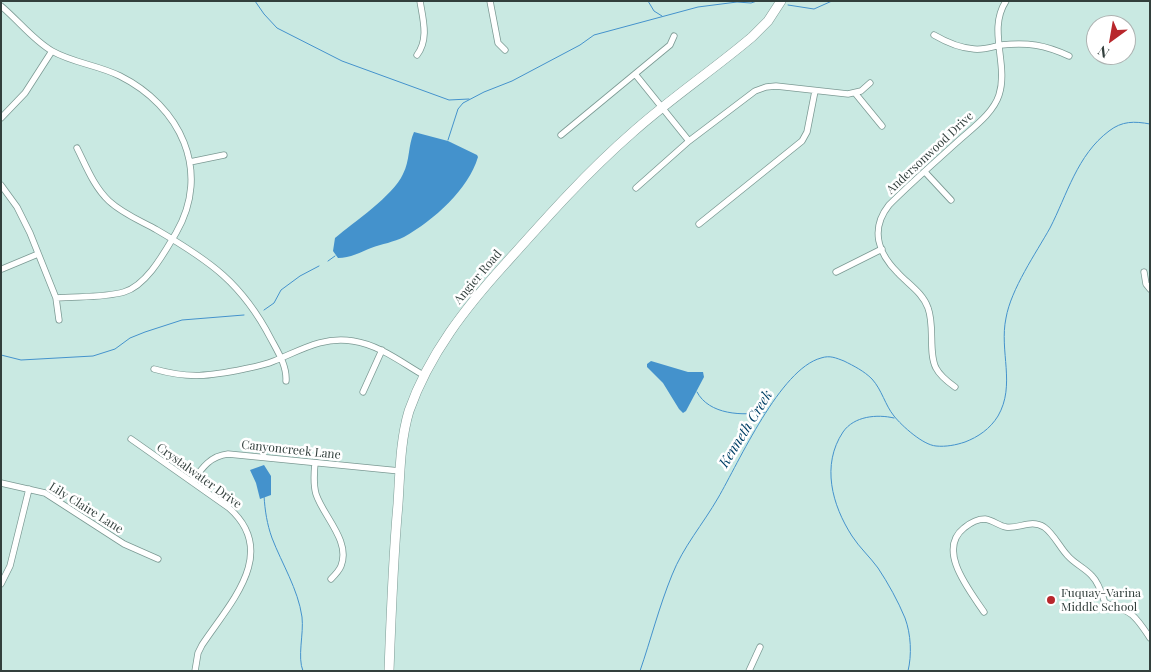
<!DOCTYPE html>
<html>
<head>
<meta charset="utf-8">
<style>
	body { margin:0 }
	#map { position:relative; width:1151px; height:672px; overflow:hidden; background:#c9e9e2; font-family:"Playfair Display",serif }
	canvas { display:block }
	.frame { position:absolute; inset:0; border:2px solid #323f3c; pointer-events:none }
	.north { position:absolute; left:1086px; top:15px; width:50px; height:50px; box-sizing:border-box; background:#fff; border:1px solid #adb2b1; border-radius:50%; rotate:212deg; font-size:14px; font-weight:700; line-height:20px; text-align:center; color:#323f3c }
	.north::after { content:''; display:block; margin:auto; width:18px; height:22px; background:#b8272c; clip-path:polygon(50% 0,100% 100%,50% 72%,0 100%) }
</style>
</head>
<body>
<div id="map">
<canvas width="1151" height="672"></canvas>
<div class="frame"></div>
<div class="north">N</div>
</div>
<script>
const ctx = document.querySelector('canvas').getContext('2d');
ctx.lineJoin = 'round';
function fill(path, color) {
  ctx.fillStyle = color;
  ctx.fill(path, 'evenodd');
}
function trace(path, color, width, dash) {
  ctx.strokeStyle = color;
  ctx.lineWidth = width;
  ctx.lineCap = dash ? 'butt' : 'round';
  ctx.setLineDash(dash || []);
  ctx.stroke(path);
}
function drawText(font, color, halo, rows, align = 'center') {
  ctx.font = font + ' "Playfair Display",serif';
  ctx.lineWidth = 5;
  ctx.setLineDash([]);
  ctx.textBaseline = 'middle';
  ctx.strokeStyle = halo;
  ctx.fillStyle = color;
  for (const [text, x, y, turn = 0] of rows) {
    ctx.save();
    ctx.translate(x, y);
    ctx.rotate((+turn || 0) * Math.PI / 180);
    ctx.textAlign = isNaN(turn) ? turn : align;
    if (halo) ctx.strokeText(text, 0, 0);
    ctx.fillText(text, 0, 0);
    ctx.restore();
  }
}
fill(new Path2D(`
	M414,132l34,9 29,14 1,2c-10,33 -44,63 -74,80 -10,5 -22,7 -33,11 -10,4 -21,10 -33,10l-5,-7 2,-13c19,-16 58,-42 68,-64 7,-13 5,-29 11,-42z
	M651,361l37,11h15l1,5 -18,34 -3,2 -4,-4 -16,-26 -16,-16v-3z
	M264,465l7,11v19l-11,4 -4,-16 -6,-13z`), '#4492cc');
trace(new Path2D(`
	M255,1l9,13 13,14 65,33 107,39 20,-1
	M648,1l6,10 8,5
	M788,5l26,4 18,-8
	M448,140l10,-31 5,-6 21,-11 28,-11 68,-36 14,-10 104,-28 39,-5 14,1 6,-2
	M328,261l7,-5
	M264,310l10,-7 7,-13 19,-14 19,-10
	M1,355l20,5 72,-4 22,-7 15,-11 15,-6 37,-12 62,-5
	M697,392c12,23 46,24 68,20
	M894,418c-17,-4 -40,-2 -51,14 -22,33 -11,73 9,104 7,11 18,21 26,32 10,15 20,33 27,50 6,16 7,37 3,53
	M264,496c1,15 3,28 8,42 10,26 26,51 30,79 2,17 -5,40 1,54
	M640,671c11,-32 19,-64 32,-96 11,-28 31,-51 46,-77 21,-36 62,-129 103,-140 9,-3 15,0 23,3 10,5 20,10 28,18 10,11 13,26 22,37 8,10 29,29 42,30 10,1 20,-1 29,-4 13,-5 25,-13 33,-26 18,-31 1,-65 8,-98 5,-29 30,-65 44,-90 17,-33 27,-73 59,-97 13,-10 25,-10 41,-7`), '#4492cc', 1);
const street = new Path2D(`
	M490,1l8,42 7,7
	M1,6c17,14 32,34 51,45 21,12 46,14 68,25 60,30 92,95 56,157 -12,20 -29,52 -52,59 -21,6 -46,4 -68,6
	M934,35c12,7 26,13 40,14 10,1 18,-2 27,-4 27,-3 44,0 68,11
	M417,55c12,-16 6,-35 3,-54
	M635,74l54,67
	M855,93l27,33
	M1,118l24,-25 27,-42
	M561,135l109,-90 4,-9
	M77,148c9,18 17,39 32,53 14,13 32,20 48,29 53,31 85,53 114,109 7,13 16,27 15,42
	M190,162l34,-7
	M925,172l26,28
	M1,185l16,22 13,26 26,65 3,22
	M636,188l53,-47 66,-50 11,-4 10,-1 72,8 13,-3 9,-8
	M699,224l103,-83 5,-9 8,-41
	M2,269l36,-15
	M836,272l46,-23
	M1144,272l2,12 4,5
	M154,369c35,10 56,7 90,0 10,-2 21,-4 30,-8 27,-11 49,-25 79,-20 27,4 49,22 72,35
	M955,387c-7,-5 -15,-11 -19,-19 -8,-15 -1,-42 -8,-60 -5,-15 -20,-24 -30,-35 -20,-20 -28,-44 -9,-68 22,-22 45,-42 67,-62 15,-14 37,-29 43,-48 10,-31 -12,-65 7,-94
	M363,392l19,-42
	M131,439l98,69c51,45 0,96 -27,137l-4,8 -3,18
	M315,463c-1,10 -2,21 1,31 7,22 35,47 25,72 -2,5 -6,9 -10,13
	M192,482c10,-14 18,-26 36,-28l172,17
	M1,483l44,10 79,51 34,15
	M1,584l9,-18 19,-77
	M984,612c-14,-21 -48,-62 -20,-84 6,-5 13,-9 21,-9 8,1 14,7 21,8 13,2 25,-8 38,0 10,7 16,21 24,29 7,8 17,12 24,20 7,7 10,18 13,27 27,8 30,12 45,35
	M749,671l11,-24`);
const secondary = new Path2D(`
	M389,671c2,-56 4,-112 9,-167 2,-30 2,-63 11,-93 20,-57 57,-104 97,-148 41,-46 81,-91 127,-131 38,-34 80,-62 119,-95l16,-16 13,-20`);
trace(street, '#7b9993', 7);
trace(secondary, '#7b9993', 10);
trace(street, '#fff', 5.5);
trace(secondary, '#fff', 9);
for (const [x, y, r, color] of [
	[1051,600,5,"#b8272c"]
]) {
  const dot = new Path2D();
  dot.arc(x, y, r, 0, 2 * Math.PI);
  ctx.fillStyle = color;
  ctx.fill(dot);
  trace(dot, '#fff', 2);
}
drawText('12px', '#323f3c', '#fff', [
	["Andersonwood Drive",930,153,-43],
	["Angier Road",478,277,-50],
	["Canyoncreek Lane",291,450,6],
	["Crystalwater Drive",199,476,36],
	["Lily Claire Lane",86,508,32]
]);
drawText('12px', '#323f3c', '#fff', [
	["Fuquay-Varina",1061,593],
	["Middle School",1061,607]
], 'left');
drawText('italic 14px', '#004066', '#fff', [
	["Kenneth Creek",746,429,-58]
]);
</script>
</body>
</html>
